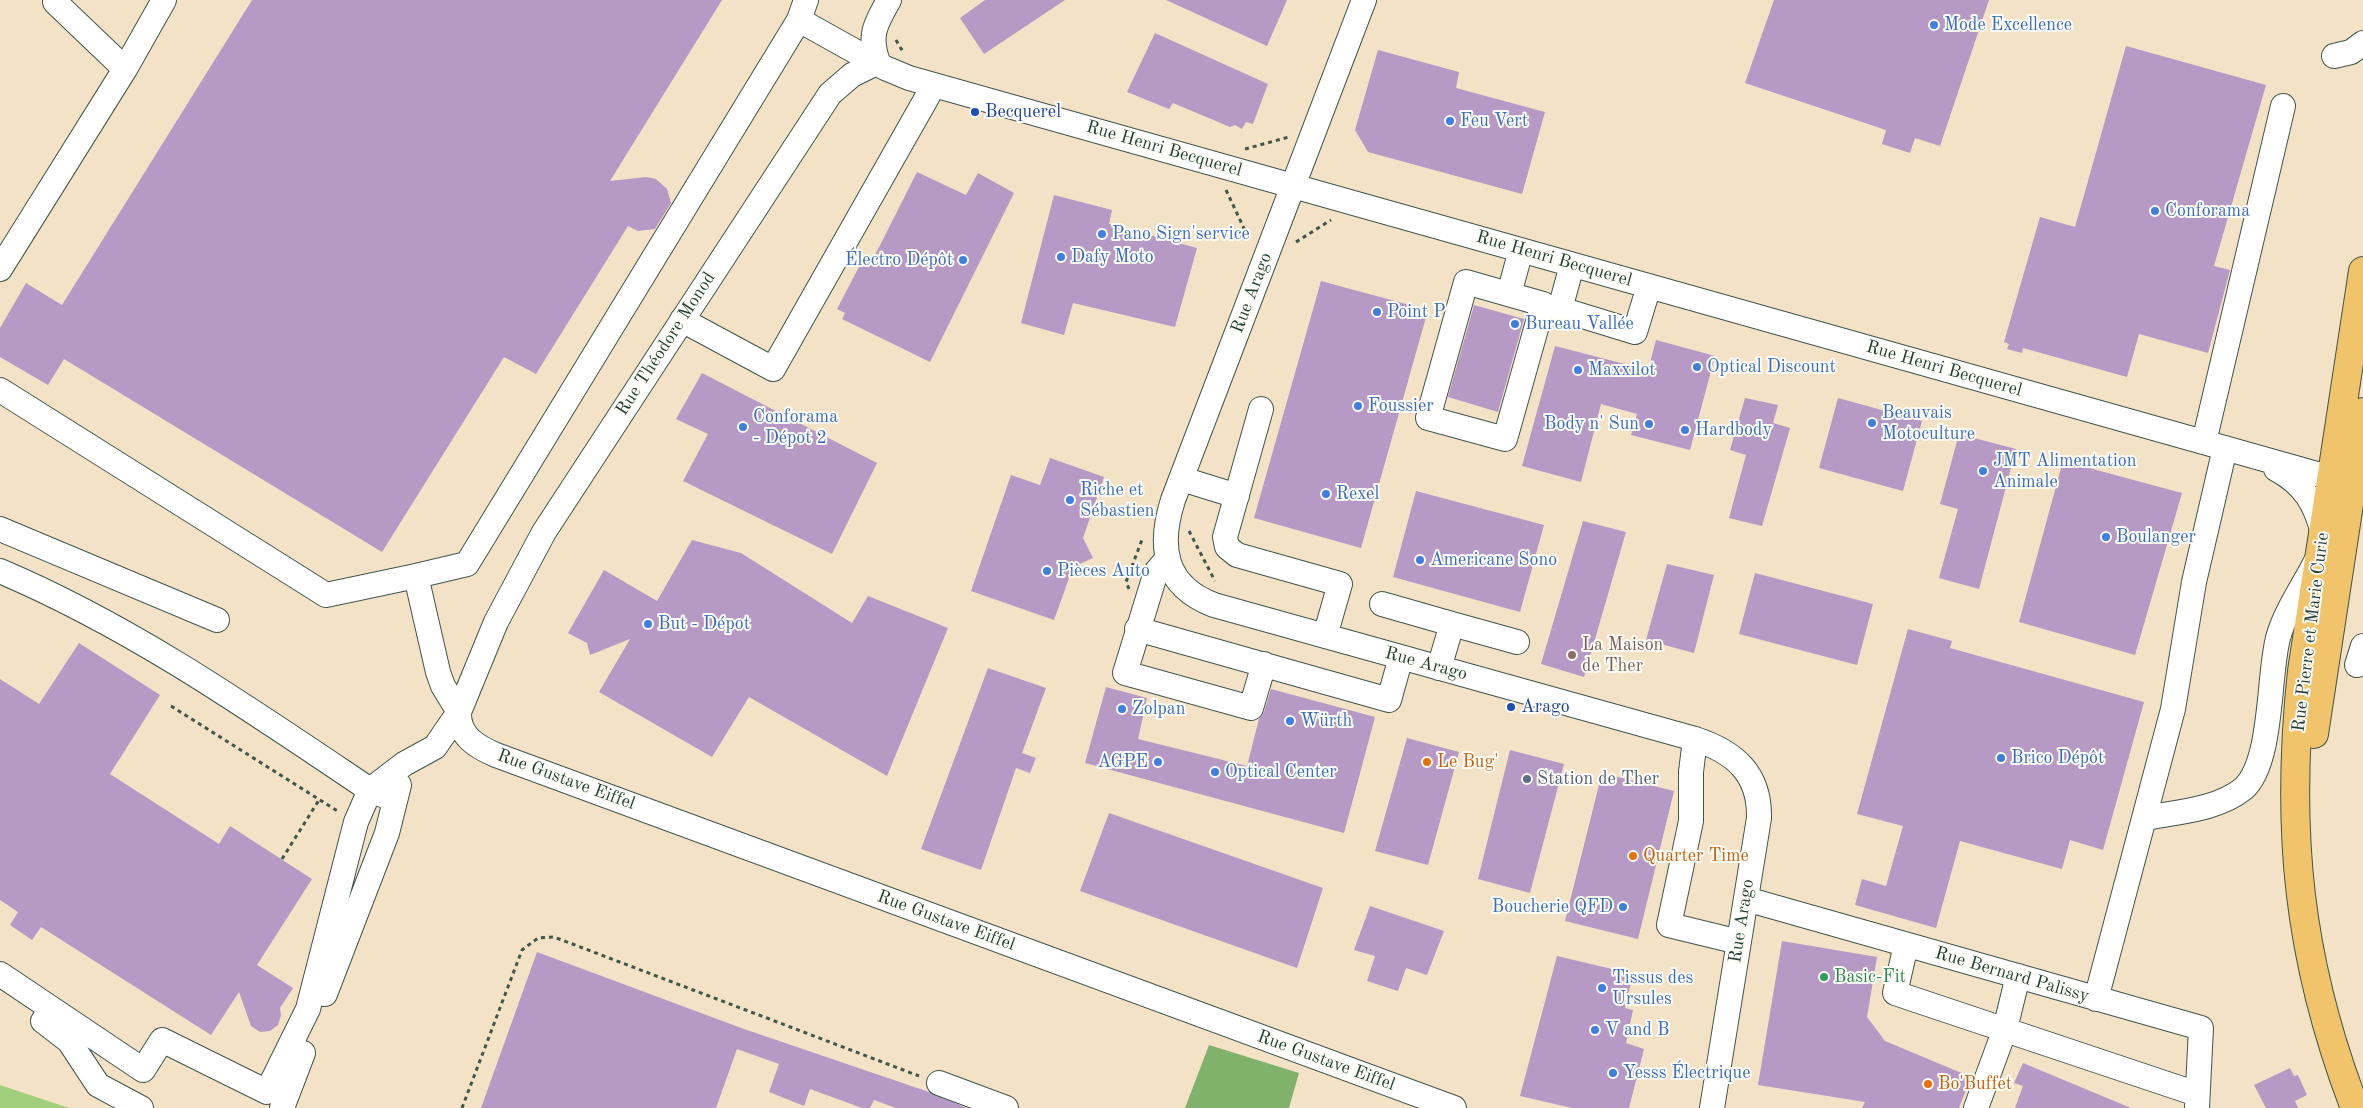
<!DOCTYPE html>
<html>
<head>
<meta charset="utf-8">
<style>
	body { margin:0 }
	canvas { display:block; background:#f4e2c7 }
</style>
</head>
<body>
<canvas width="2363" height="1108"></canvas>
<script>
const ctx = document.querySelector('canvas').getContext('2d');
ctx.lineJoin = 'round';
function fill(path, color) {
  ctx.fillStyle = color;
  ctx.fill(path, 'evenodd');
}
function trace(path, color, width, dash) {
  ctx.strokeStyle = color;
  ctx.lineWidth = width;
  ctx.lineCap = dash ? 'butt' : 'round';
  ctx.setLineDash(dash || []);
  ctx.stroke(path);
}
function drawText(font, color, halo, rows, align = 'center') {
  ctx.font = font + ' "Old Standard TT",serif';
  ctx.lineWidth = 4;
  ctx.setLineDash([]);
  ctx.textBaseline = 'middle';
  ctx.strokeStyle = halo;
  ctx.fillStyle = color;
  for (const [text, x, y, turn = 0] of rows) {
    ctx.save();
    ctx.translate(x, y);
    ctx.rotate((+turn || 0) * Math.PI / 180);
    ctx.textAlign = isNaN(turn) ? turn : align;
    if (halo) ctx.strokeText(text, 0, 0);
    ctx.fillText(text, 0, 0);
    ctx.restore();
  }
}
fill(new Path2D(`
	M0,1085l69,23h-69z`), '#a2cf7c');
fill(new Path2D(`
	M1209,1045l90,28 -10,35h-104z`), '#81b26c');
fill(new Path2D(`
	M252,0h470l-112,181 36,-4 10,2 11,10 4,14 -16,26 -17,2 -10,-5 -92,148 -32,-17 -122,195 -318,-193 -16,26 -48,-28v-29l26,-45 36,22z
	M985,0h80l-81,54 -24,-36z
	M1166,0h121l-20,46z
	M1774,0h215l-49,146 -25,-8 -5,15 -28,-9 4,-14 -141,-47z
	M1155,33l113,51 -15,40 -7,-2 -4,7 -7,-4 -5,2 -57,-24 -4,6 -42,-17z
	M2126,46l140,39 -52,181 16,4 -22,83 -69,-19 -12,43 -104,-29 -1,5 -15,-4 2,-5 -5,-2 36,-125 35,10z
	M1378,50l81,22 -3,16 89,24 -23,82 -154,-42 -13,-22z
	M917,172l49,23 12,-22 36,20 -84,169 -88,-43 3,-6 -8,-4 24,-46 8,4z
	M1054,195l58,15 -3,14 88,24 -22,79 -102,-24 -9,32 -43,-12z
	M1321,281l107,29 -67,238 -107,-30z
	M1474,305l50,14 -26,93 -50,-15z
	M1656,340l59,16 -25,94 -59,-15 6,-21 -36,-10 -20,78 -59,-16 33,-120 93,24z
	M702,373l175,90 -45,91 -149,-73 25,-47 -32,-15z
	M1745,398l33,7 -5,18 17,5 -28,98 -33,-8 17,-63 -16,-5z
	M1838,398l84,23 -19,70 -84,-23z
	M1959,434l57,15 -37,140 -40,-11 19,-69 -18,-5z
	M1050,458l54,19 -21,61 10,20 -20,9 -19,53 -83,-29 40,-116 29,10z
	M2063,461l119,32 -47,162 -116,-33z
	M1416,491l128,34 -24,87 -127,-35z
	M1583,521l43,11 -42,145 -43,-13z
	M692,540l49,13 111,70 16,-27 80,32 -61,148 -138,-79 -37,60 -113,-65 31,-53 -40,16 -3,-12 -19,-10 36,-63 53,31z
	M1667,564l47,11 -20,78 -48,-13z
	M1755,573l118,31 -16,61 -118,-31z
	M1908,629l44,12 -2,7 194,54 -41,148 -33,-10 -8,29 -102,-28 -24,87 -81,-23 7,-26 24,7 17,-60 -46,-12z
	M79,643l81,52 -50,79 109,70 11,-18 82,53 -55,86 36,23 -13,20 1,7 -3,10 -8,6 -10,1 -9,-6 -12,-34 -28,43 -170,-108 -9,13 -22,-15 8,-13 -18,-12v-221l39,25z
	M988,668l58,20 -24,65 14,5 -6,15 -14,-5 -35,102 -60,-21z
	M1106,687l41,11 -9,41 109,27 12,-47 5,-7 7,-23 104,28 -31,116 -259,-70z
	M1407,738l52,14 -31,113 -53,-14z
	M1510,750l54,14 -34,129 -52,-14z
	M1602,773l72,18 -36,148 -73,-18z
	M1109,813l214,75 -26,80 -217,-77z
	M1370,906l74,25 -17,44 -21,-7 -8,23 -31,-10 8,-25 -21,-6z
	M1782,941l95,16 -10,60 18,24 86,36 -12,31h-97l3,-6 -107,-17z
	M537,952l207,77 185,63 38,16h-71l-22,-8 -4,8h-8l-52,-19 -6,17 -35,-14 10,-28 -42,-15 -21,59h-235z
	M1557,956l76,18 -8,34 8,2 -7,33 18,6 -15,59h-57l-52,-12z
	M2023,1063l108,45h-116l8,-22 -9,-3z
	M2290,1068l4,8 4,-1 9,20 -12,6 3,7h-32l-12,-23z`), '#b699c4');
const minor = new Path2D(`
	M1364,0l-191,500c-15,47 -9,86 41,105l481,134c40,13 65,35 64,79l-47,290
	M799,20l7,-20
	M2334,56l17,-4 12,-9
	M125,69l39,-69
	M1572,265l-12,44 75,23 14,-46
	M0,269l125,-200 -70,-67 1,-2
	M1466,282l77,22 -38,135 -77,-21z
	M1509,294l12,-44
	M682,320l91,49 161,-284
	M0,390l326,205 90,-19
	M1261,409l-36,128 2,10 10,8 103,29 -15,52
	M2204,442l79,-336
	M2276,469c28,15 40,35 47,65
	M1182,479l55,17
	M0,529l217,91
	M1168,558l-12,14 -31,101 126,35 13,-44
	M0,571c132,56 251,139 370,219l25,10
	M1382,604l70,20 -13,44
	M1452,624l65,18
	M1137,629l252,71 12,-43
	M2357,665l6,-19
	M459,712l-16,-26 -5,-14 -22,-96 51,-12 332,-544 86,48 24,10 1440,405
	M459,712c-1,24 18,35 37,43l958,353
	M1695,739l-4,33v49l-22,104 70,17
	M2145,818c31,-6 72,-8 98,-29 30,-26 25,-113 35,-151 7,-26 25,-51 37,-75
	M1746,899l455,129 -4,80
	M1906,945l-11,48 302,101
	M0,974l143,96 19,-30 105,52 41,-83 48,-187 14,-32 34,-26 31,-17 24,-35 37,-90 48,-90 286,-438 22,-19 26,-13c-10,-27 -2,-39 11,-62
	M325,994l62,-161 12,-48
	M2096,999l77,-290 21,-127 31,-134
	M43,1021l26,20 29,44 43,23
	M939,1083l67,25
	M282,1108l21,-55
	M1976,1108l29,-79 13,-53`);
const major = new Path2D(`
	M2314,734l49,-322
	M2355,1108c-57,-148 -70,-279 -53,-437l61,-400`);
trace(minor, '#3f564a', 26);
trace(major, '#3f564a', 30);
trace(new Path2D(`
	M896,40l7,12
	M1245,149l44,-12
	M1226,190l23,49
	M1296,242l35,-22
	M1189,531l26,50
	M1129,589l-3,-7 17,-45
	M171,706l168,106
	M282,859l37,-59
	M462,1108l60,-158 16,-12 16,-1 365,139`), '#3f564a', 3, [4, 4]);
trace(minor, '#fff', 24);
trace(major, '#f1c36a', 28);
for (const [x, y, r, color] of [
	[1934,25,5,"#3f7fe0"],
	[975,112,5,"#1a4fb4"],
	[1450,121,5,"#3f7fe0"],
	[2155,211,5,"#3f7fe0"],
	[1102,234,5,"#3f7fe0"],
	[1061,257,5,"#3f7fe0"],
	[963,260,5,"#3f7fe0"],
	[1377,312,5,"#3f7fe0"],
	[1515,324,5,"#3f7fe0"],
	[1697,367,5,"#3f7fe0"],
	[1578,370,5,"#3f7fe0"],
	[1358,406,5,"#3f7fe0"],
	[1872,423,5,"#3f7fe0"],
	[1649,424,5,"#3f7fe0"],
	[743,427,5,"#3f7fe0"],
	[1685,430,5,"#3f7fe0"],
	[1983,471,5,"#3f7fe0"],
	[1326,494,5,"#3f7fe0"],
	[1070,500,5,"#3f7fe0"],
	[2106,537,5,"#3f7fe0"],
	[1420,560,5,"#3f7fe0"],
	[1047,571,5,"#3f7fe0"],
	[648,624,5,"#3f7fe0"],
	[1572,655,5,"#8d6e63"],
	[1511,707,5,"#1a4fb4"],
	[1122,709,5,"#3f7fe0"],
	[1290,721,5,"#3f7fe0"],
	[2001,758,5,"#3f7fe0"],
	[1158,762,5,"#3f7fe0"],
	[1427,762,5,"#e8710a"],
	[1215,772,5,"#3f7fe0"],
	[1527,779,5,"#5c6f8a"],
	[1633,856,5,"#e8710a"],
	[1623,907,5,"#3f7fe0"],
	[1824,977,5,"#2e9e5b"],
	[1602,988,5,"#3f7fe0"],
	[1595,1030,5,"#3f7fe0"],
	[1613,1073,5,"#3f7fe0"],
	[1928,1084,5,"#e8710a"]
]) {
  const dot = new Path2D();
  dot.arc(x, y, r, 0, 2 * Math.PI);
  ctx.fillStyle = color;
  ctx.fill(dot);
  trace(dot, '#fdfcf7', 2);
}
drawText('18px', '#366cbe', '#fdfcf7', [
	["Mode Excellence",1944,25],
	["Feu Vert",1460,121],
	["Conforama",2165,211],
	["Pano Sign'service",1112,234],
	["Dafy Moto",1071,257],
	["Électro Dépôt",953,260,"right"],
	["Point P",1387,312],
	["Bureau Vallée",1525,324],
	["Optical Discount",1707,367],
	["Maxxilot",1588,370],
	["Foussier",1368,406],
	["Beauvais",1882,413],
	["Motoculture",1882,434],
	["Conforama",753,417],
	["- Dépot 2",753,438],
	["Body n' Sun",1639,424,"right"],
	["Hardbody",1695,430],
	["JMT Alimentation",1993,461],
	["Animale",1993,482],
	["Riche et",1080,490],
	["Sébastien",1080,511],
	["Rexel",1336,494],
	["Boulanger",2116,537],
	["Americane Sono",1430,560],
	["Pièces Auto",1057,571],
	["But - Dépot",658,624],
	["Zolpan",1132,709],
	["Würth",1300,721],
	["Brico Dépôt",2011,758],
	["AGPE",1148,762,"right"],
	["Optical Center",1225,772],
	["Boucherie QFD",1613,907,"right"],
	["Tissus des",1612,978],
	["Ursules",1612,999],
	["V and B",1605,1030],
	["Yesss Électrique",1623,1073]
], 'left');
drawText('18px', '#164399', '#fdfcf7', [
	["Becquerel",985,112],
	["Arago",1521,707]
], 'left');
drawText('18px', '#1f3d34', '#fdfcf7', [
	["Rue Henri Becquerel",1164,149,16],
	["Rue Henri Becquerel",1554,259,16],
	["Rue Arago",1252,293,-69],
	["Rue Théodore Monod",666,344,-57],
	["Rue Henri Becquerel",1944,369,16],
	["Rue Pierre et Marie Curie",2311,632,-83],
	["Rue Arago",1426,664,15],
	["Rue Gustave Eiffel",566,780,20],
	["Rue Gustave Eiffel",946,921,20],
	["Rue Arago",1742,921,-81],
	["Rue Bernard Palissy",2012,975,16],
	["Rue Gustave Eiffel",1326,1061,20]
]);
drawText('18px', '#785e54', '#fdfcf7', [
	["La Maison",1582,645],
	["de Ther",1582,666]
], 'left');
drawText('18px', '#c56008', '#fdfcf7', [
	["Le Bug'",1437,762],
	["Quarter Time",1643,856],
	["Bo'Buffet",1938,1084]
], 'left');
drawText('18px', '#4e5e75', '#fdfcf7', [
	["Station de Ther",1537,779]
], 'left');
drawText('18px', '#27864d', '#fdfcf7', [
	["Basic-Fit",1834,977]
], 'left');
</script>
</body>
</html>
